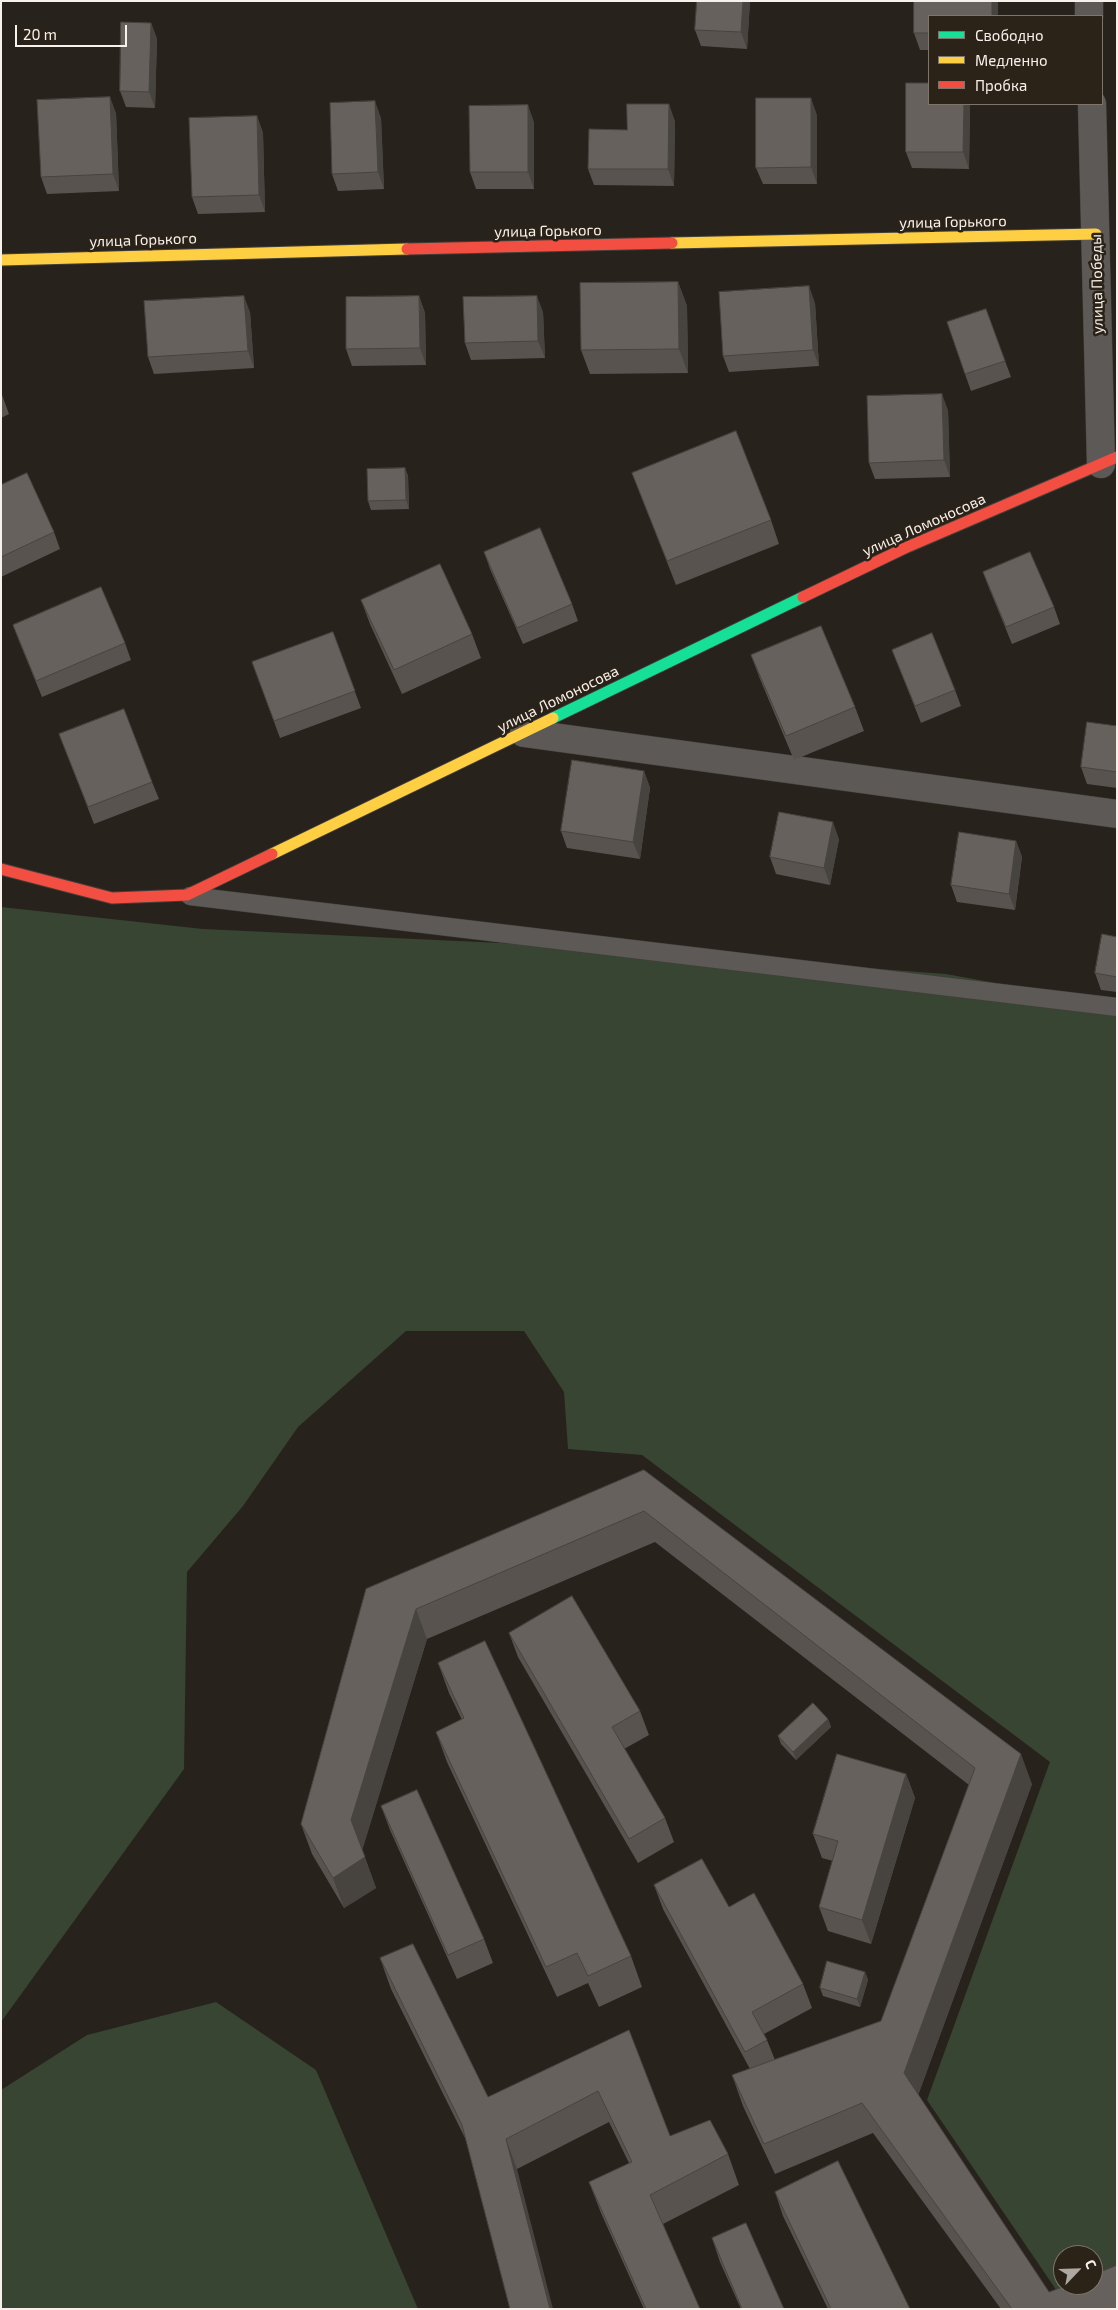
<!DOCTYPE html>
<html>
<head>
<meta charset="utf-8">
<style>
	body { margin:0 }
	#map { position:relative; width:1118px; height:2310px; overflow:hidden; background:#27221c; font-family:"Exo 2",sans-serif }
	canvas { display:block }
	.frame { position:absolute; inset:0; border:2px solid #f8f1eb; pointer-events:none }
	.legend { position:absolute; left:928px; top:15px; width:175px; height:90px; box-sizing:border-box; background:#2b2218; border:1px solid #7d756c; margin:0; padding:6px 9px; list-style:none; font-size:15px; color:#f8f1eb }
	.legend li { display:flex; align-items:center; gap:10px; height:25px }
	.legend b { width:25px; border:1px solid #7d756c }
	.north { position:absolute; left:1053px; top:2245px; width:50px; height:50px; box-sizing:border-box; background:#2b2218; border:1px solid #7d756c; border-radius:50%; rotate:66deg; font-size:14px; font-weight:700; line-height:20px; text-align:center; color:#f8f1eb }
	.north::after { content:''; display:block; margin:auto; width:18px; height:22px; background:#afa9a3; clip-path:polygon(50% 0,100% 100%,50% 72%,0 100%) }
	.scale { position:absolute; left:15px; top:25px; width:112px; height:22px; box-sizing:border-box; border:2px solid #f8f1eb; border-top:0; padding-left:6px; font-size:15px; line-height:18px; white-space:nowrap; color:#f8f1eb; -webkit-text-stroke:4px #2b2218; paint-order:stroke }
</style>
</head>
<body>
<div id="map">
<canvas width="1118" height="2310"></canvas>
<div class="frame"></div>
<ul class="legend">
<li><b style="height:6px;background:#16e098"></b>Свободно</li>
<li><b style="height:6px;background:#ffcf43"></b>Медленно</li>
<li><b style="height:6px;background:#f24e42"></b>Пробка</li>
</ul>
<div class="north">С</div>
<div class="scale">20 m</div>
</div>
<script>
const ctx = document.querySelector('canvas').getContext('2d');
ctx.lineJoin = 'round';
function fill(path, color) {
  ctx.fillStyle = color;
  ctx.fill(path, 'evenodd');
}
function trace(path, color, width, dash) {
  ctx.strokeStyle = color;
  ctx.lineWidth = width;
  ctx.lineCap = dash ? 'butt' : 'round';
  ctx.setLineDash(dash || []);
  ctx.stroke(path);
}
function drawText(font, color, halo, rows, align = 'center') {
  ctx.font = font + ' "Exo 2",sans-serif';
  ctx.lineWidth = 5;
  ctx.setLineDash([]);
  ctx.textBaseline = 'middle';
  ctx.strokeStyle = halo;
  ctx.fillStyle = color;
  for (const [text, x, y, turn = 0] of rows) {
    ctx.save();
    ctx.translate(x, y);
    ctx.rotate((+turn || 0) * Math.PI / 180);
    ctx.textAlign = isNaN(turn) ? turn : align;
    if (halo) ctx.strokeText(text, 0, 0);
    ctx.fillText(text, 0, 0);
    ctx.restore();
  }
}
fill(new Path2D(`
	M1,907l202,22 383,18 360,27 171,31v1266l-24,11v-27h-30v30h24l-26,12 -134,-197 123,-338 -408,-307 -74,-6 -4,-57 -40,-61h-118l-108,96 -55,79 -56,66 -3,197 -183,253z
	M216,2002l100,68 102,239h-417v-219l86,-55z`), '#374532');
const lane = new Path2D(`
	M190,896l927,111`);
const street = new Path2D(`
	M1089,1v15
	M1092,104l9,360
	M524,733l593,81`);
const fast = new Path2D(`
	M553,718l250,-121`);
const slow = new Path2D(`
	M672,243l424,-9
	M1,260l406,-11
	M272,854l281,-136`);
const jam = new Path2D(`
	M407,249l265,-6
	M803,597l102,-49 212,-91
	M1,869l111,29 75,-3 85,-41`);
trace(lane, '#433f3a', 19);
trace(street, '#433f3a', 29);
trace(fast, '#433f3a', 13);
trace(slow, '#433f3a', 13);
trace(jam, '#433f3a', 13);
trace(lane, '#5d5957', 18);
trace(street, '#5d5957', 28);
trace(fast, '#16e098', 11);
trace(slow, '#ffcf43', 11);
trace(jam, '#f24e42', 11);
fill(new Path2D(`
	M697,1h53l-3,48 -46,-3 -6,-16z
	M914,1h84v15h-69v34h-9l-6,-17z
	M151,23l6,16 -2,69 -29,-1 -6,-16z
	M970,104l-1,65 -57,-1 -6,-16z
	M116,113l3,78 -72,3 -6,-17z
	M817,115v69h-54l-7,-16z
	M257,116l6,17 2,79 -67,2 -6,-17z
	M381,118l3,71 -46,2 -6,-17z
	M675,121l-1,65 -80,-1 -6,-16 39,-39z
	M534,122v67h-58l-6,-17z
	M678,282l9,24 1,67 -98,1 -9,-24z
	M419,296l6,17 1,52 -74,1 -6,-17z
	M815,303l4,63 -90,6 -6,-16z
	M986,309l25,68 -40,14 -6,-17z
	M250,312l4,56 -100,6 -6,-17z
	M543,312l2,46 -74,2 -6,-17z
	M1,392l8,22 -8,4z
	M948,410l2,67 -75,2 -6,-16z
	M405,468l3,8 1,33 -38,1 -3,-9z
	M632,473l139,47 8,24 -103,41z
	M1,485l53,47 6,17 -59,28z
	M484,552l88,52 6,17 -55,23 -33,-75z
	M983,572l71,35 6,17 -48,20 -23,-56z
	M361,600l111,34 9,24 -79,36 -32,-70z
	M13,625l112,18 6,17 -89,37 -23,-56z
	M333,632l28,76 -81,30 -28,-76z
	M892,650l63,40 6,16 -40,17z
	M751,655l104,52 9,24 -70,29 -34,-81z
	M1117,726v62l-30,-4 -6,-17z
	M59,734l93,48 7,17 -65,25z
	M644,771l6,17 -10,71 -73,-11 -6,-17z
	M839,839l-9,46 -54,-11 -6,-17z
	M1016,841l6,16 -7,53 -58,-8 -6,-17z
	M1117,937v55l-16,-2 -6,-17z
	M644,1470l388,314 -114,311 131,197 68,17h-116l-128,-176 -98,41 -32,-68 -11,-31 18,-6 -87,-160 -9,-24 75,22 74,77 9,24 -48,26 3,6 8,20 106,-39 88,-236 -314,-243 -228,97 -65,211 14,38 -32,20 -32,-54 -11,-30 65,-235z
	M509,1633l131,78 9,24 -25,14 41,69 9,24 -36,21 -120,-206z
	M438,1663l193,293 11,31 -43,20 -11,-24 -31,14 -110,-235 -11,-30 26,-12 -13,-27z
	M828,1719l3,8 -35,33 -15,-16 -3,-8z
	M906,1774l9,24 -44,146 -43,-13 -9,-24 14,-46 -11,-3 -9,-24z
	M381,1806l103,133 9,24 -36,16 -67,-149z
	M380,1958l108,139 141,-67 41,106 58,18 11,31 -76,39 37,85h-56l-43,-96 -12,-31 40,-19 -20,-41 -92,47 -50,-27 -76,-153z
	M865,1972l3,8 -8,27 -37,-11 -3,-8z
	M775,2192l135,117h-82l-45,-93z
	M712,2238l72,71h-43l-21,-47z`), '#58534f');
fill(new Path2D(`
	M743,1h7l-3,48 -6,-17z
	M992,1h6v15h-6z
	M151,23l6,16 -2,69 -6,-16z
	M110,97l6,16 3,78 -6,-17z
	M811,98l6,17v69l-6,-17z
	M375,101l6,17 3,71 -6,-17z
	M669,104l6,17 -1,65 -6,-17z
	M964,104h6l-1,65 -6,-17z
	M528,105l6,17v67l-6,-17z
	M257,116l6,17 2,79 -6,-17z
	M678,282l9,24 1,67 -9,-24z
	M809,286l6,17 4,63 -6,-16z
	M244,296l6,16 4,56 -6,-17z
	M419,296l6,17 1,52 -6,-17z
	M537,296l6,16 2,46 -7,-17z
	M942,394l6,16 2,67 -6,-17z
	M405,468l3,8 1,33 -3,-9z
	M644,771l6,17 -10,71 -7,-17z
	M833,822l6,17 -9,46 -6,-17z
	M1016,841l6,16 -7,53 -6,-16z
	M416,1609l11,30 -65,212 -11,-31z
	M828,1719l3,8 -35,33 -3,-8z
	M1021,1754l11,30 -117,320 -11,-31z
	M906,1774l9,24 -44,146 -9,-24z
	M365,1857l11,31 -32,20 -11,-30z
	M865,1972l3,8 -8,27 -3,-8z
	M506,2139l11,30 36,140h-3z`), '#474440');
const building = new Path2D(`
	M697,1h46l-2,31 -46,-2z
	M914,1h78v15h-63v17h-15z
	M121,22l30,1 -2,69 -29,-1z
	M906,83h23v21h35l-1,48h-57z
	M110,97l3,77 -72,3 -4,-77z
	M756,98h55v69l-55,1z
	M375,101l3,71 -46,2 -2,-71z
	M627,104h42l-1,65h-80l1,-40 38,1z
	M528,105v67h-58l-1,-66z
	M257,116l2,79 -67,2 -3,-79z
	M678,282l1,67 -98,1 -1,-67z
	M809,286l4,64 -90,6 -4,-64z
	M244,296l4,55 -100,6 -4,-56z
	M419,296l1,52 -74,1v-52z
	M537,296l1,45 -73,2 -2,-46z
	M986,309l19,52 -40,13 -18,-52z
	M942,394l2,66 -75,3 -2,-67z
	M736,431l35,89 -104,41 -35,-88z
	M405,468l1,32 -38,1 -1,-32z
	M27,473l27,59 -53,25v-72z
	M540,528l32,76 -55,24 -33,-76z
	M1030,552l24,55 -48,20 -23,-55z
	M440,564l32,70 -78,36 -33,-70z
	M101,587l24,56 -89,38 -23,-56z
	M821,626l34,81 -69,29 -35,-81z
	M333,632l22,59 -81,30 -22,-59z
	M932,633l23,57 -40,16 -23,-56z
	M124,709l28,73 -64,25 -29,-73z
	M1087,722l30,4v46l-36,-5z
	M572,760l72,11 -11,71 -72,-11z
	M779,812l54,10 -9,46 -54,-11z
	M959,832l57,9 -7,53 -58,-9z
	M1102,934l15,3v40l-22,-4z
	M644,1470l377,284 -117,319 145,219 19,-7h25v-10l24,-10v44h-105l-150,-206 -98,41 -32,-69 149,-54 94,-253 -331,-257 -228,98 -65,211 14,37 -32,21 -32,-54 65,-235z
	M572,1596l68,115 -28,16 53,91 -36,21 -120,-206z
	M485,1641l146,315 -43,20 -11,-23 -31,14 -110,-235 28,-14 -26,-55z
	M813,1703l15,16 -35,33 -15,-16z
	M837,1754l69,20 -44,146 -43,-13 19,-66 -25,-7z
	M417,1790l67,149 -36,16 -67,-149z
	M702,1859l27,48 25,-14 49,91 -51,28 15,28 -22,12 -91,-167z
	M413,1944l75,153 141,-67 41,106 40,-16 18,34 -78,41 50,114h-54l-57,-127 43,-20 -34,-71 -92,48 44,170h-40l-48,-184 -82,-167z
	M827,1961l38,11 -8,27 -37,-11z
	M838,2161l72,148h-79l-56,-117z
	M746,2223l38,86h-42l-30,-71z`);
fill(building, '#66615c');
trace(building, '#474440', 1);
drawText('15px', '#f8f1eb', '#2b2218', [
	["улица Горького",953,222,-1],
	["улица Горького",548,231,-1],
	["улица Горького",143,240,-2],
	["улица Победы",1097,284,-91],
	["улица Ломоносова",924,525,-24],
	["улица Ломоносова",558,699,-26]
]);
</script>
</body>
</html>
